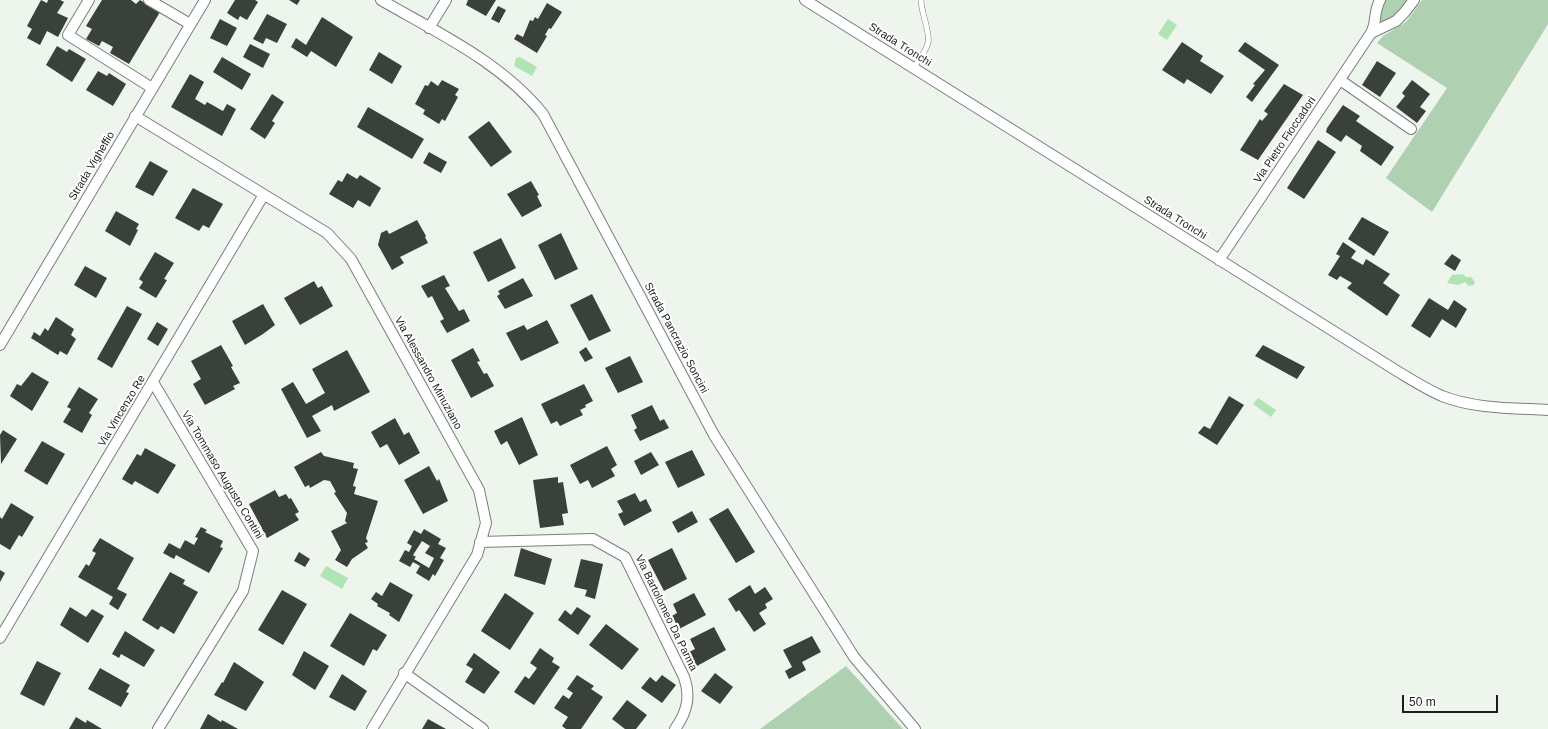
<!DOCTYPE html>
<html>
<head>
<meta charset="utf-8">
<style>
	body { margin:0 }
	#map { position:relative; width:1548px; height:729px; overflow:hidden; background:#edf5ed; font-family:Helvetica,sans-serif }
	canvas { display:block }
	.scale { position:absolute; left:1402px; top:695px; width:96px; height:18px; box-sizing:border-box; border:2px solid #1b1e1b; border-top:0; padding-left:5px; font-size:12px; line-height:14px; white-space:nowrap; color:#1b1e1b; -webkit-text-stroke:3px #fff; paint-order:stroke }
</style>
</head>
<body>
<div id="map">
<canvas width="1548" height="729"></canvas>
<div class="scale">50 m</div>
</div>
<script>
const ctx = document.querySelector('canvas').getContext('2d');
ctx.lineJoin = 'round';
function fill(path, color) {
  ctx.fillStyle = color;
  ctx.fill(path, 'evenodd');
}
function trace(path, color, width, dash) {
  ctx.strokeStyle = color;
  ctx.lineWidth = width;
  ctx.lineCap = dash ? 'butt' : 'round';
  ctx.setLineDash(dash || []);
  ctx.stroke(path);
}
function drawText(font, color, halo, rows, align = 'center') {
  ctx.font = font + ' Helvetica,sans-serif';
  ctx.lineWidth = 4;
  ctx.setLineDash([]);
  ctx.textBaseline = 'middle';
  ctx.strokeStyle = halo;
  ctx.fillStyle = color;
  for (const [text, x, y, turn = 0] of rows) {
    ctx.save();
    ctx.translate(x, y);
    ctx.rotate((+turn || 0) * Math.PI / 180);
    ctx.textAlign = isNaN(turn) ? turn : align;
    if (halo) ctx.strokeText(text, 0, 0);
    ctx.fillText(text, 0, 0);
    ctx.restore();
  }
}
fill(new Path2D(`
	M1384,0h26l-14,16 -13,7 -5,-6z
	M1422,0h126v24l-116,188 -46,-34 61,-90 -70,-45 6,-7 23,-14z
	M846,666l57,63h-143z`), '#b0d0b2');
fill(new Path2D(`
	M1168,19l9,6 -10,15 -9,-6z
	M520,57l17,10 -5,9 -18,-10 2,-8z
	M1463,274l3,3h5l4,5 -1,3 -5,1 -4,-4 -7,3 -11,-2 5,-8z
	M1258,398l18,12 -5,7 -18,-13z
	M326,566l22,12 -6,11 -22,-13z`), '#b1e4b4');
fill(new Path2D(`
	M41,0l6,3 1,-3h12l4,2 -7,11 11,5 -10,19 -11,-6 -7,14 -13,-7 5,-9 -5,-3z
	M102,0h29l5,4 4,-4 20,12 -31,52 -19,-11 3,-6 -11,-6 -3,5 -13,-7 6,-10 -6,-3z
	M235,0h20l3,2 -11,18 -7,-4 -2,4 -11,-7z
	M289,0h11l-3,5z
	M468,0h28l-10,16 -20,-11z
	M547,3l15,9 -11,17 -2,-1 -4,7 2,1 -10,17 -23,-14 3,-5 6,3 7,-17 3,1 2,-4 3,2z
	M498,6l8,4 -7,13 -8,-4z
	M267,14l20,10 -10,19 -11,-5 -3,6 -10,-5z
	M322,17l31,20 -17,30 -25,-16 -4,6 -16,-10 5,-9 10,7z
	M220,19l17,9 -10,18 -17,-8z
	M1182,42l21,14 -3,5 24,15 -13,18 -24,-15 -3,5 -22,-14z
	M1245,42l34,23 -27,37 -6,-5 9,-12 -2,-1 12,-14 -27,-19z
	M250,44l20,10 -7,14 -20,-11z
	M57,46l10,6 2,-3 17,10 -14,23 -26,-17z
	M379,52l23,14 -10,18 -23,-14z
	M222,57l29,17 -9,16 -29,-18z
	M1377,61l19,12 -16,24 -18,-12z
	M98,71l9,5 2,-3 17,11 -13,22 -27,-16z
	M190,74l14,8 -9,17 10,6 2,-3 16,9 4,-7 9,5 -14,27 -51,-29z
	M442,80l17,9 -4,6 3,2 -13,24 -3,-2 -3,5 -16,-10 2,-4 -10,-6 10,-19 3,1 3,-5 7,5z
	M1412,80l18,14 -10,13 6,4 -9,12 -21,-16 9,-11 -3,-3z
	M1284,84l19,11 -45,65 -18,-10 20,-31 2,2 6,-7 -4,-3z
	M272,94l12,8 -12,19 3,2 -10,16 -15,-10z
	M1343,105l17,11 -4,5 38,26 -13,19 -21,-15 2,-5 -16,-11 -5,7 -15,-10 1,-4z
	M368,107l56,32 -12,20 -55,-32z
	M489,121l23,31 -21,15 -23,-30z
	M1318,140l18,12 -32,47 -17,-11z
	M429,152l18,10 -6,11 -18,-10z
	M150,161l18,10 -15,25 -18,-9z
	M347,173l10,6 3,-4 21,13 -11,19 -12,-7 -5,8 -24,-14 9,-14 4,2z
	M531,181l8,14 -2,1 5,10 -20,11 -15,-23z
	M193,188l30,16 -14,24 -6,-3 -4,6 -24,-13z
	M116,211l23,13 -3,5 2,1 -8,16 -25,-15z
	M1362,217l27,15 -15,24 -26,-17z
	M417,220l9,16 -1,1 3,6 -28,14 4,6 -12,7 -14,-25 3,-12 6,-3 2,4z
	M561,233l17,36 -23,11 -17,-35z
	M501,238l15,30 -28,14 -15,-30z
	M1343,242l13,9 -5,7 12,7 3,-6 24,15 -7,9 17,12 -13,21 -40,-28 5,-5 -12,-7 -3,4 -9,-5 12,-19 -4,-2z
	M155,252l19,11 -10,16 3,1 -11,18 -17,-10 4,-6 -4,-3z
	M1452,254l9,6 -6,11 -11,-7z
	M85,266l22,12 -11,20 -22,-13z
	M444,275l6,11 -5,2 14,23 5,-2 6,12 -23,12 -7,-12 4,-2 -6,-11 -6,-12 -4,2 -7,-12z
	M523,278l10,18 -28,13 -8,-13 3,-2 -2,-3z
	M314,281l4,7 4,-2 11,20 -33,19 -16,-27z
	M592,294l19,37 -22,10 -19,-36z
	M1429,298l19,12 6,-10 13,9 -11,19 -14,-9 -12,19 -19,-12z
	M263,304l12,21 -12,9 -18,11 -13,-24z
	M127,306l15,8 -30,54 -15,-9z
	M56,317l18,12 -3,6 5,4 -9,16 -7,-4 -2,4 -27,-17 3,-6 6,4 5,-8 3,3z
	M547,320l12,23 -38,18 -15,-28 18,-8 3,5z
	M157,322l11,7 -10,17 -11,-7z
	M221,345l12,21 -2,1 9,16 -7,3 2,3 -30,16 -12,-21 8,-5 -10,-18z
	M1263,345l42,22 -8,12 -42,-23z
	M586,347l7,11 -8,4 -6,-10z
	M473,348l7,13 -3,1 7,12 3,-1 7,13 -23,12 -20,-38z
	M347,350l23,42 -36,19 -2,-6 -20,11 9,15 -14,7 -26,-49 12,-7 13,22 19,-11 -13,-24z
	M630,356l13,26 -25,11 -13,-25z
	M32,372l17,10 -17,29 -22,-15 7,-12 4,2z
	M584,384l9,17 -8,4 1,2 -6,3 3,5 -23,11 -3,-5 -6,3 -10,-20z
	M79,387l19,12 -9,14 3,2 -10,18 -19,-11 8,-13 -4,-2z
	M1229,396l15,9 -27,40 -19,-12 6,-7 6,3z
	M652,405l8,16 4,-2 5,9 -29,13 -6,-11 3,-2 -6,-13z
	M522,417l16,38 -19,10 -12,-24 -6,4 -7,-14z
	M395,418l9,17 5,-3 11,21 -21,12 -12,-21 -7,4 -9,-16z
	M3,430l14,9 -16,25 -1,-29z
	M42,441l23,13 -18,31 -23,-14z
	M607,446l10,19 -6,4 4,7 -23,12 -4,-8 -8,4 -10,-19z
	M145,448l31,17 -18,29 -23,-13 -3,4 -10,-6 15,-25 4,2z
	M692,450l13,25 -27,13 -13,-26z
	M321,452l3,4 30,7 -1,5 5,1 -5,17 3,1 -2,7 24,7 -12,37 2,4 -3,1 3,5 -16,11 -5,8 -12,-7 6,-10 -10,-19 16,-8 -2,-2 2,-8 -13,-20 2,-1 -6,-11 -6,-1 -14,8 -1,-3 -4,2 -11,-20z
	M651,452l8,13 -18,10 -7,-14z
	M429,466l8,15 2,-2 9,22 -25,13 -19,-34z
	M558,477v6l5,-1 5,31 -6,1 2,11 -24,3 -7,-48z
	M275,490l4,7 7,-3 3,5 2,-1 8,14 -4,2 4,6 -32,18 -18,-34z
	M635,493l5,9 6,-3 6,12 -28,15 -6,-12 5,-2 -6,-11z
	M11,503l23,14 -12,20 -3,-2 -9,15 -10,-6v-27l2,2z
	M728,508l27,44 -19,11 -27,-44z
	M692,511l6,11 -20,11 -6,-11z
	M201,527l6,3 -2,2 18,9 -3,6 3,1 -14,25 -33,-18 -2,4 -11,-6 6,-10 11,6 5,-9 9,5 4,-7 -3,-1z
	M424,529l17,10 -3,5 8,4 -6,10 4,2 -9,16 -2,-2 -4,7 -13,-8 4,-7 -7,-4 -3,5 -11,-6 6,-11 4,2 3,-6 -5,-3 7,-13 7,4zM422,541l8,5 -5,7 9,5 -5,10 -15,-9 2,-2 -3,-2z
	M100,538l34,20 -17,31 10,5 -9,16 -9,-6 4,-7 -35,-20 8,-13 3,2 7,-13 -4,-2z
	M521,548l31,11 -7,26 -31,-9z
	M672,548l15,31 -23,12 -16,-31z
	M299,552l11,7 -5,8 -11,-6z
	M581,559l22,5 -8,35 -10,-3 2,-6 -13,-3z
	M0,570l5,3 -5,9z
	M170,572l15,8 -2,4 15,8 -24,42 -13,-8 -3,4 -16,-10z
	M390,582l23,13 -14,27 -10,-7 1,-2 -13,-7 1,-2 -7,-5 5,-7 6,4z
	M750,585l5,9 10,-7 8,12 -8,5 2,4 -8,5 7,11 -12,8 -15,-22 -3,2 -8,-13z
	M282,590l25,14 -24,41 -25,-15z
	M505,593l29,20 -24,37 -29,-19z
	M694,593l12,22 -27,14 -7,-13 5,-3 -4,-9z
	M70,607l16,10 6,-8 12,7 -16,27 -28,-18z
	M577,607l14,9 -13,19 -20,-15 7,-10 6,5z
	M350,613l37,22 -10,16 -4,-2 -9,17 -34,-20z
	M606,624l33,25 -17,21 -33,-25z
	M714,627l12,23 -29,16 -8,-14 6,-3 -5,-10z
	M125,631l30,19 -11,17 -23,-13 -2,4 -7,-4z
	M812,636l9,16 -19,10 4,8 -17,9 -4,-8 7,-4 -9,-17z
	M540,648l14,10 -2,4 8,5 -26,38 -20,-13 11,-16 4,3 8,-11 -7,-5z
	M304,651l25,15 -14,24 -23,-15z
	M474,653l26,19 -16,22 -19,-12 8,-13 -7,-4z
	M37,661l24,12 -17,33 -24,-12z
	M234,662l30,20 -18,29 -32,-16 8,-13 1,1z
	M100,668l30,17 -4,7 3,1 -8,14 -33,-18z
	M715,673l18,14 -13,17 -19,-13z
	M342,674l25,17 -12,20 -26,-14z
	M577,675l17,11 -3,3 12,8 -22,32h-15l-4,-3 6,-9 -14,-9 9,-13 6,4 4,-6 -6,-4z
	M662,675l14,10 -14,18 -21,-15 9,-11 6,5z
	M627,700l20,15 -11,14h-11l-13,-10z
	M208,714l13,8 1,-2 16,9h-38z
	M76,717l10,6 1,-3 15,9h-33z
	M428,719l18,10h-24z`), '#3a403a');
const lane = new Path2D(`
	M914,67c5,-7 12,-16 14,-24 3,-8 -7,-31 -7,-43`);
const street = new Path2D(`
	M89,0l-21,35 84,53
	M149,0l41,24
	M381,0c57,33 120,62 162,114l171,321 140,222 61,72
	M805,0l592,371c15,9 29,18 45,25 33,13 71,12 106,14
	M429,28l17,-28
	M1371,33l25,-12 8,-8 10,-13
	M1340,80l71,49
	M135,116l192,117 24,26 128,231 7,33 -9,32 -105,174
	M1219,260l152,-227c6,-10 2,-20 9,-33
	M0,345l205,-345
	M153,382l100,169 -10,40 -85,138
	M480,542l113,-3 32,18 59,120c7,20 3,35 -9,52
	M0,638l263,-442
	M404,673l79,56`);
trace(lane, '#788079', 6);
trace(street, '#788079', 12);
trace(lane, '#fff', 5);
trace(street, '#fff', 10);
drawText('11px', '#1b1e1b', '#fff', [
	["Strada Tronchi",900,45,32],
	["Via Pietro Fioccadori",1285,140,-56],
	["Strada Vigheffio",92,166,-59],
	["Strada Tronchi",1175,218,32],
	["Strada Pancrazio Soncini",676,338,62],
	["Via Alessandro Minuziano",428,373,61],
	["Via Vincenzo Re",122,411,-59],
	["Via Tommaso Augusto Contini",222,475,59],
	["Via Bartolomeo Da Parma",666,613,64]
]);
</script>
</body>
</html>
